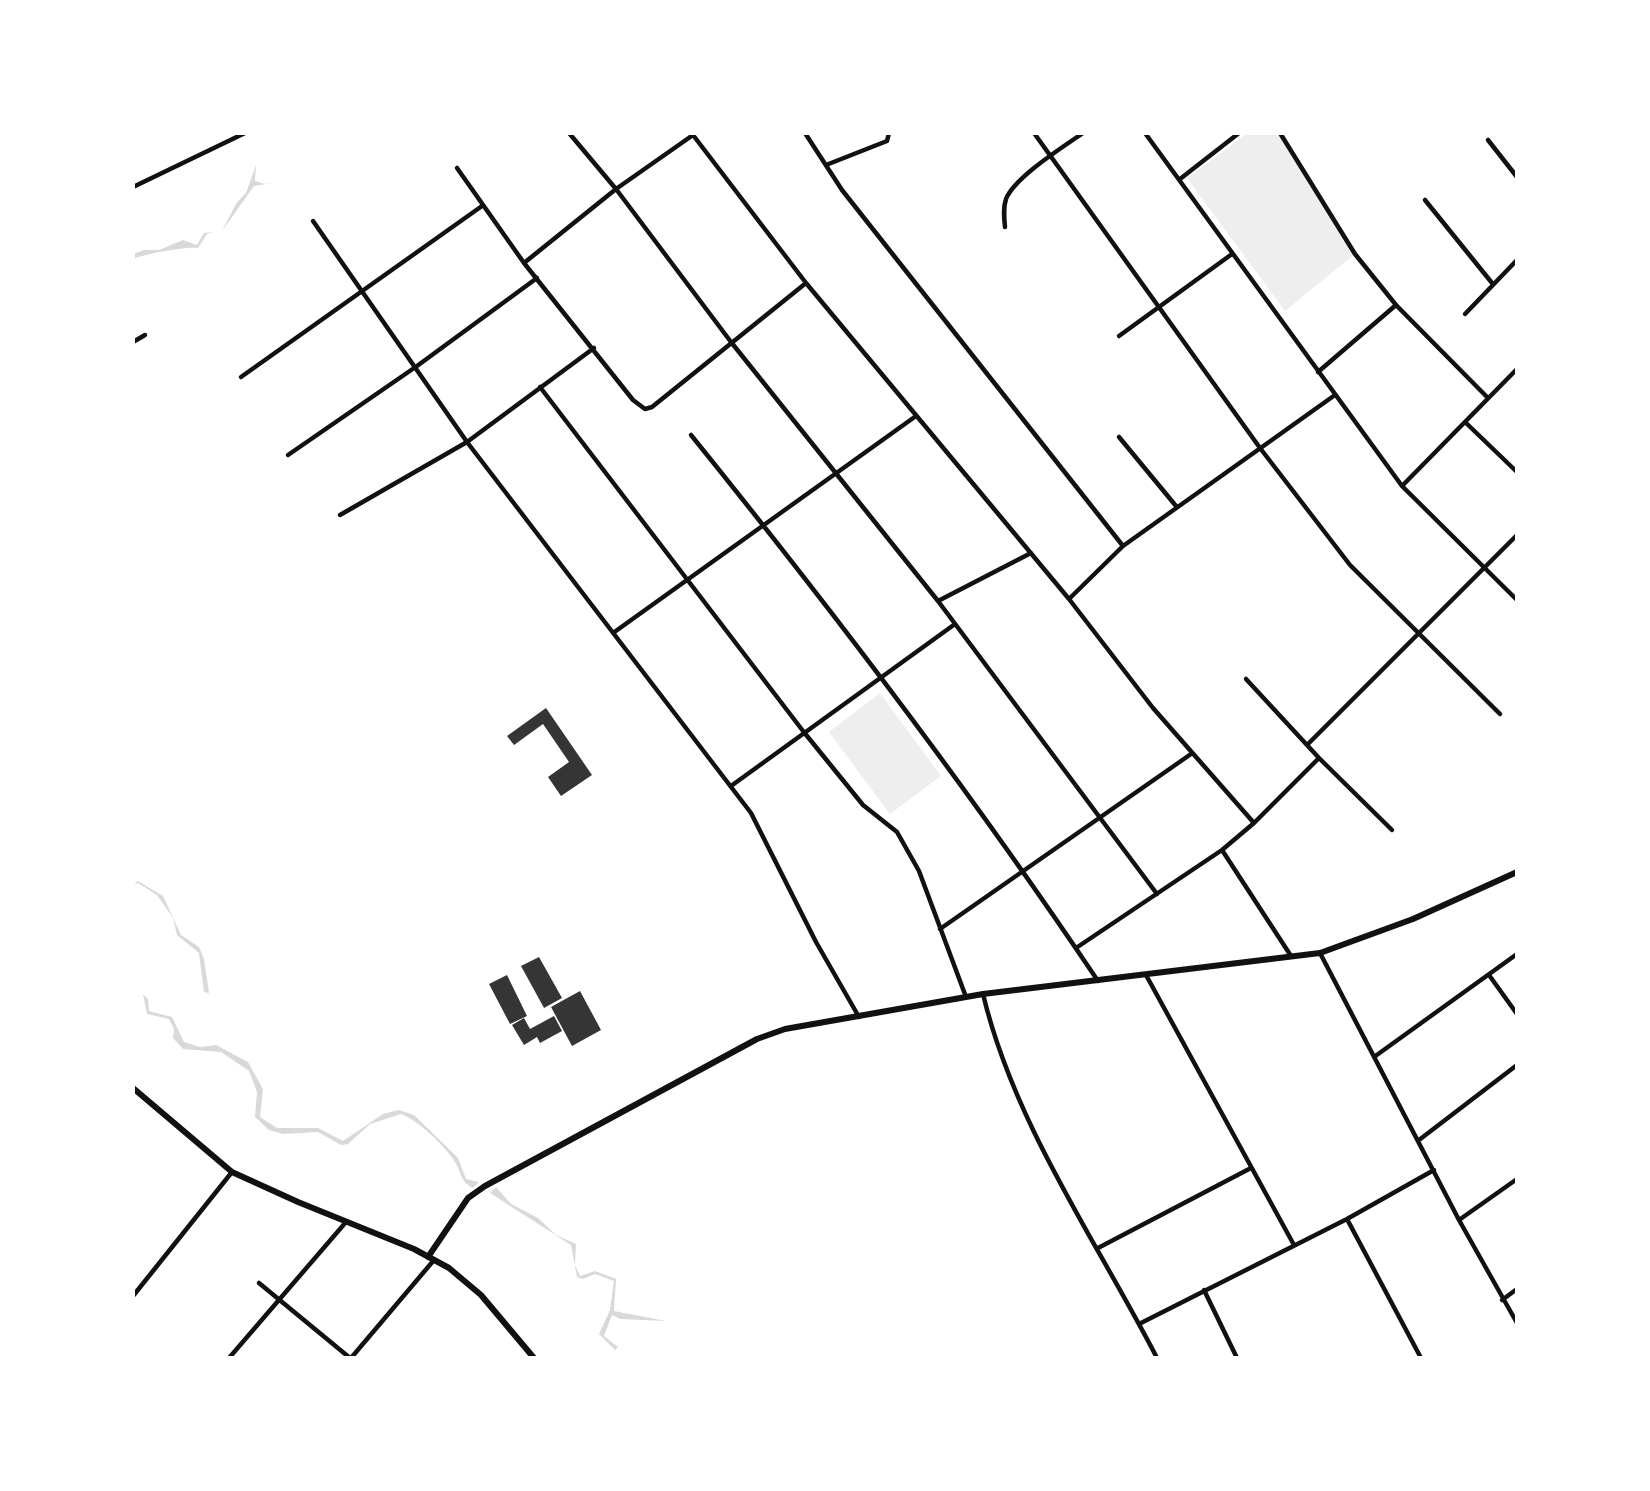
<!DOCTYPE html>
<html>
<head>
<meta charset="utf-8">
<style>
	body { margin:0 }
	#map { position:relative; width:1650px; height:1491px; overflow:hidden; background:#fff; font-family:"DejaVu Sans",sans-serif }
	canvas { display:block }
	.frame { position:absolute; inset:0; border:135px solid #fff; pointer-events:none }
</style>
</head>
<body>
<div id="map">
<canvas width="1650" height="1491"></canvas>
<div class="frame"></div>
</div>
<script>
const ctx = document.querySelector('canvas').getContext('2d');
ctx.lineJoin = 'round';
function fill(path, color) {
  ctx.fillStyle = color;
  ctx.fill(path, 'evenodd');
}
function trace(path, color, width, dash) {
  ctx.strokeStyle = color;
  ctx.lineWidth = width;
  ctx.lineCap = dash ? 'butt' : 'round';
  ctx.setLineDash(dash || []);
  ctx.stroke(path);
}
fill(new Path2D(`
	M1248,133h31l77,120 -71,58 -98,-133z
	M880,693l61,83 -51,38 -61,-82z`), '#eee');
fill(new Path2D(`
	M256,165l-1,16 10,3 14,-2 -25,4 -32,45 15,-29 9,-9z
	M214,232l-7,2 -9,14c-11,-2 -54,6 -65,11v-5l11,-4h15l24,-10 14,5 7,-12z
	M138,881l25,15 18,39 18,12 5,12 5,34 -5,-1 -5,-39 -22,-18 -4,-17 -16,-23 -19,-12 -5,1z
	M143,994l5,5 1,12 23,6 12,25 16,5 16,-2 32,17 15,27 -3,28 17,11h41l25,13 40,-27 16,-4 15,5 44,43 8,21 13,3 -6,6c-13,-6 -11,-15 -18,-26 -12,-18 -35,-40 -54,-48l-31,10 -22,20 -7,1 -23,-13 -35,2 -14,-4 -14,-13 2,-25 -8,-21 -28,-19 -38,-3 -10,-11 1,-9 -5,-10 -22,-5z
	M496,1187l15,17 27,14 18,17 20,9 -1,21 5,11 15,-5 21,8 -2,32 52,10 -46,-2 -8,-4 -8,21 14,11 -3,3 -16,-16 11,-24 4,-29 -19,-7 -12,5 -6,-2 -6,-32 -81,-52z`), '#d9d9d9');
trace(new Path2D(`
	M133,652v35`), '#d9d9d9', 2.5);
fill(new Path2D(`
	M546,708l46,67 -31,21 -13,-19 21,-15 -26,-38 -29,21 -7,-9z
	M539,957l23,41 -18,10 -23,-42z
	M507,975l20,41 -17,8 -21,-40z
	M580,991l21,39 -29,16 -21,-39z
	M554,1016l8,15 -22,12 -3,-6 -13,8 -12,-20 12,-7 6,11z`), '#353535');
trace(new Path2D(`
	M569,133l47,56 115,153 207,259 219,293
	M805,133l37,57 281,356
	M1034,133l226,315 90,117 150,149
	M1145,133l257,353 115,114
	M1280,133l75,121 41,51 91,92
	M1488,140l29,37
	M826,165l61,-24 2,-8
	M457,168l67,95 109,137 12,9 7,-2 154,-124
	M1180,179l59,-46
	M133,187l112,-54
	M1425,200l67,83
	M313,221l154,221 284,371 65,129 43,75
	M1005,227c-1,-10 -2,-19 1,-28 9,-22 57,-52 77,-66
	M524,263l92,-74 77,-54 113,148 263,316 84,109 101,115
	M1465,314l52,-54
	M1119,336l113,-82
	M133,342l12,-7
	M1318,372l78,-67
	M241,377l241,-171
	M540,387l263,344 60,74 34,27 22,39 47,126
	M1465,422l52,50
	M691,435c143,177 280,357 407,546
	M1119,437l57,69
	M288,455l129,-89 120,-88
	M1402,486l115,-117
	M340,515l127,-73 127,-94
	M1069,599l54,-53 212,-151
	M938,601l93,-48
	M613,633l303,-217
	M1246,679l73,79 73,72
	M1307,745l210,-210
	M731,786l224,-162
	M1222,850l69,106
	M940,929l251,-175
	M1076,948l146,-98 32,-27 65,-65
	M1320,953l139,267 58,103
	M1146,975l148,270
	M1489,975l28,39
	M983,994c31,130 113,246 174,364
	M1374,1057l143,-103
	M1419,1140l98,-75
	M1347,1219l74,139
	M1459,1220l58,-41
	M1098,1248l153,-80
	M259,1283l91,75
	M1204,1290l33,68
	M133,1296l99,-124
	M1502,1300l15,-11
	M1139,1324l208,-105 87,-49
	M229,1358l117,-136
	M351,1358l83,-98`), '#111', 4.5);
trace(new Path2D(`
	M133,1088l99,84 66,30 116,47 35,19 32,27 53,63
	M428,1257l40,-59 17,-12 272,-147 28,-10 198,-35 337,-41 93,-34 104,-47`), '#111', 6);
</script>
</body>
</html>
